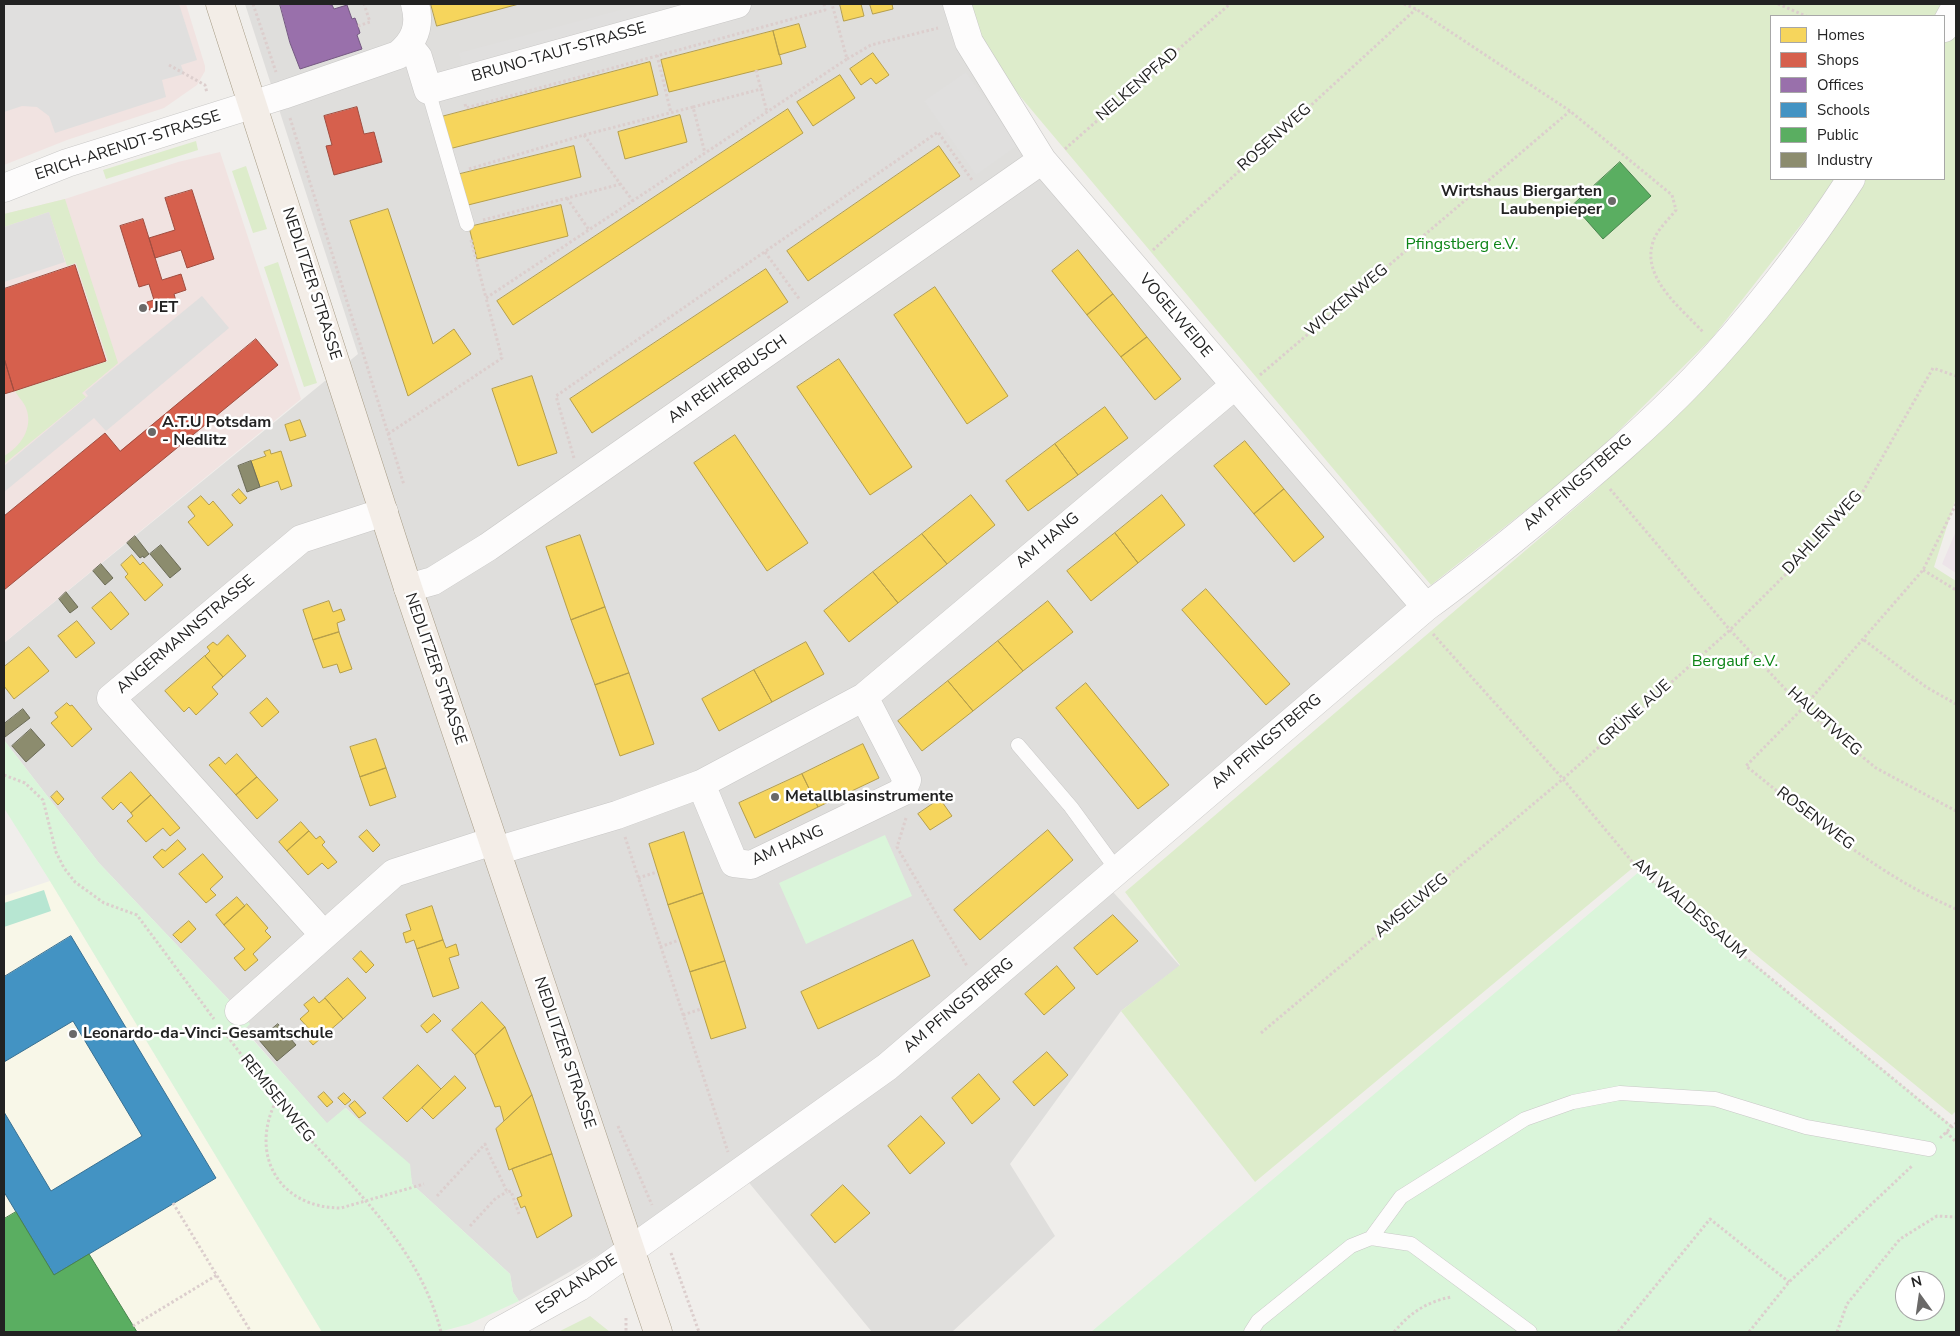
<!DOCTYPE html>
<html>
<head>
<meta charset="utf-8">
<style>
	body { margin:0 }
	#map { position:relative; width:1960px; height:1336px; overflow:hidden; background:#f0eeeb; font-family:"Nunito Sans",sans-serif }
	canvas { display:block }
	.frame { position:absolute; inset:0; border:5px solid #222; pointer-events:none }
	.legend { position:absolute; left:1770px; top:15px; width:175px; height:165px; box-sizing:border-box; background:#fff; border:1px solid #a7a7a7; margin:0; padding:6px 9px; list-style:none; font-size:15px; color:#222 }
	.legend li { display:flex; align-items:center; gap:10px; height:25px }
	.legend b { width:25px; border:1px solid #a7a7a7 }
	.north { position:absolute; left:1895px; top:1271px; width:50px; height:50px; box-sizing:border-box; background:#fff; border:1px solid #a7a7a7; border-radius:50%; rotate:346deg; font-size:14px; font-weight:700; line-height:20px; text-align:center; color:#222 }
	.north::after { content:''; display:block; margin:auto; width:18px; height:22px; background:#6a6968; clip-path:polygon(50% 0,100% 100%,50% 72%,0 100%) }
</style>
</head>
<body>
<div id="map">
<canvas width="1960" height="1336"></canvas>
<div class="frame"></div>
<ul class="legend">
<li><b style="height:14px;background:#f6d55c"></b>Homes</li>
<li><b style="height:14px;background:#d6604d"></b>Shops</li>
<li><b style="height:14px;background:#9970ab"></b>Offices</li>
<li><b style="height:14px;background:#4393c3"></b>Schools</li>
<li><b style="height:14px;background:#5aae61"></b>Public</li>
<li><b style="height:14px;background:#8c8c6e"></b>Industry</li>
</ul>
<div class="north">N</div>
</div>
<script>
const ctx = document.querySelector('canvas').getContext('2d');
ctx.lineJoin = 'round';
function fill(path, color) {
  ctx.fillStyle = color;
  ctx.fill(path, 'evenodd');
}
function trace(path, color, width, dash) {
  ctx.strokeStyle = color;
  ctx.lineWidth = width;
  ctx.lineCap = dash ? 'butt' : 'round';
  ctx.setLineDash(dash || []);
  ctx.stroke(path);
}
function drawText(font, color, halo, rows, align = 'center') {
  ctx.font = font + ' "Nunito Sans",sans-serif';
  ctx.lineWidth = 5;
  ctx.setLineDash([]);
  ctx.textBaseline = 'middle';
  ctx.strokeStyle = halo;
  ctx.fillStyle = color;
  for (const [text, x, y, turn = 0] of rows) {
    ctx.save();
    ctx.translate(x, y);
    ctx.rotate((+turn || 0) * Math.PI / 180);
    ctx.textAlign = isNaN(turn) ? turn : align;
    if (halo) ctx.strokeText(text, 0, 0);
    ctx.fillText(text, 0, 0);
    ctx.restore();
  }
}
fill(new Path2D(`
	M245,4h702l13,47 466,556 -322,275 76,84 -59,45 -111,153 45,72 -103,96h-80l-131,-159 -222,128 -6,-9 -3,-18 -98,-90 -2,-13 -64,-63 -19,16 -83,-95 -14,-28 -131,-138 -95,-123v-97l354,-289z`), '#dfdedc');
fill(new Path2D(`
	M4,4h182l19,62v5l-8,14 -33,23 -97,32 -63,25z
	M220,152l81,247 -297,244v-429l61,-15 113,-37z`), '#f1e3e1');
fill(new Path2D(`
	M1956,531v42l-14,-9z`), '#ede4e9');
fill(new Path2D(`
	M50,881l272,451h-318v-436z`), '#f8f7e8');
fill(new Path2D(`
	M965,4h979l-6,12h-167v163h66l-125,159 -125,124 -156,123 -433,-515z
	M1956,22v476l-22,69 22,14v530l-4,4 -311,-254 -386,321 -134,-171 59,-46 -55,-73 469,-400 135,-135 133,-178h82v-136z
	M196,141l2,9 -92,29 -3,-9z
	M246,166l21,63 -14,4 -21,-62z
	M65,199l53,164 -36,30 4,4 -82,67v-8c16,-9 30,-28 22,-48 -2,-6 -8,-11 -11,-17l93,-30 -32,-98 -9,3 -18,-54 -45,15v-13z
	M278,262l39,121 -13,4 -40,-120z
	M590,1316l20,16h-52z`), '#ddeccb');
fill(new Path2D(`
	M4,740l95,123 131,138 20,23 -6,6 83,93 18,-15 65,56 2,20 98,90 3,18 6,9 -50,23 -30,8h-117l-272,-451 -46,-73z
	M885,835l27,61 -106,48 -27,-61z
	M1640,871l316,258v203h-865zM1905,1281h30v30h-30z`), '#daf5da');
fill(new Path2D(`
	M44,890l7,21 -47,16v-24z`), '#b7e6d2');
fill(new Path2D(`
	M4,4h175l18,56 -16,5 3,9 -22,6 4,17 -111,36 -6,-17 -12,-9 -15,-1 -18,6z
	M643,4h76l-255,70 -5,-21z
	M966,72l52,73 -42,30 -52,-74z
	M49,212l16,50 -61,20v-55z
	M202,296l27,32 -123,103 -12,-13 -90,74v-26l84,-70 -3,-4z`), '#e0dfde');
const homes = new Path2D(`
	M431,4h88l-82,22z
	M840,4h21l3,12 -20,5z
	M870,4h22l1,5 -20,5z
	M799,24l7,23 -27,8 -6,-24z
	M773,31l9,33 -113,28 -8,-32z
	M873,53l16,22 -13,9 -5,-6 -10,7 -11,-16z
	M650,62l8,33 -209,54 -8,-32z
	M840,75l15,23 -42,28 -16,-24z
	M788,109l15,24 -290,192 -16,-24z
	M680,115l7,27 -62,17 -7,-27z
	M574,146l7,31 -117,29 -8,-31z
	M939,146l21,30 -152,105 -21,-30z
	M561,205l7,31 -91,23 -8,-32z
	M388,209l45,135 21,-15 17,25 -63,42 -58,-175z
	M1078,250l35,44 -26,21 -35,-44z
	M766,269l22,33 -196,131 -22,-34z
	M935,287l73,109 -41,28 -73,-109z
	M1113,294l34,43 -26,20 -34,-42z
	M1147,337l34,42 -26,21 -34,-43z
	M839,359l73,108 -42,28 -73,-108z
	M532,376l25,77 -39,13 -26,-77z
	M1105,407l23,31 -50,37 -23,-31z
	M300,420l6,16 -16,5 -5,-16z
	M735,435l73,108 -41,28 -73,-108z
	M1245,441l39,48 -30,25 -40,-48z
	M1055,444l23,31 -50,36 -22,-30z
	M270,450l1,4 10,-3 11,35 -11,4 -3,-9 -18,6 -9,-26 15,-5 -2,-4z
	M239,489l8,9 -7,6 -8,-9z
	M1284,489l40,48 -30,25 -40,-48z
	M971,495l24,30 -48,39 -25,-30z
	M1162,495l23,30 -47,38 -23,-30z
	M201,496l8,9 4,-4 20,24 -25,21 -20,-24 7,-6 -7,-9z
	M1115,533l23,30 -47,38 -24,-30z
	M922,534l25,30 -49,39 -25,-31z
	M580,535l25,72 -34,13 -25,-73z
	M132,555l8,10 3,-3 20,23 -18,16 -20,-24 3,-3 -7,-9z
	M873,572l25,31 -49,39 -25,-31z
	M1206,589l84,95 -24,21 -84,-95z
	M111,592l18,22 -18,16 -19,-22z
	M329,601l4,11 8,-3 4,11 -8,3 2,9 -26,8 -10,-30z
	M1048,601l25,31 -50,39 -25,-30z
	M605,607l24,66 -34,12 -24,-65z
	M77,621l18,22 -19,15 -18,-22z
	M339,632l13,37 -12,4 -3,-9 -14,4 -10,-28z
	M228,635l18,21 -23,21 -18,-21 5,-5 -3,-4 6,-5 4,3z
	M998,641l25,30 -50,40 -25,-30z
	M806,642l18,32 -52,28 -18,-32z
	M29,647l20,24 -35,28 -10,-13v-19z
	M205,656l18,21 -11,10 6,7 -22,21 -7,-8 -5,5 -19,-21z
	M754,670l18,32 -53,29 -17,-32z
	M629,673l25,71 -34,12 -25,-71z
	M948,681l25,30 -51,40 -24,-30z
	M1086,683l83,102 -31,24 -82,-101z
	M267,698l12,14 -17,15 -12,-14z
	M67,703l3,3 2,-1 20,24 -20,18 -21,-24 7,-6 -3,-4z
	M376,739l10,29 -26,9 -10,-30z
	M863,744l16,34 -61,29 -16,-33z
	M237,754l20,23 -21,18 -27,-30 10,-8 6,7z
	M386,768l10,29 -26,9 -10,-29z
	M131,772l20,23 -20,18 -10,-11 -8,8 -11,-12z
	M802,774l16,33 -63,31 -16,-35z
	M257,777l21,23 -21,19 -21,-24z
	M57,791l7,8 -6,6 -7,-8z
	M151,795l29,33 -10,8 -7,-8 -17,14 -19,-21 6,-5 -2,-3z
	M940,799l12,17 -22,14 -12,-16z
	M301,822l8,9 -22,20 -8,-9z
	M367,830l13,15 -7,7 -14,-15z
	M1048,830l25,30 -93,80 -26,-30z
	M309,831l7,8 4,-3 5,6 -3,3 15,17 -9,7 -6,-6 -14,12 -21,-24z
	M684,832l19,61 -35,12 -19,-61z
	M178,840l8,9 -23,19 -10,-11 9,-8 3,2z
	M203,854l20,23 -13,12 6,6 -10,8 -27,-29z
	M703,893l22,68 -35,11 -22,-67z
	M237,897l8,9 -21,19 -8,-10z
	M247,904l21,24 -3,3 6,6 -18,17 5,6 -13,11 -11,-13 11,-9 -21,-24z
	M432,906l11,34 -26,9 -3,-9 -8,3 -3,-10 8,-3 -5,-15z
	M1113,915l25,26 -41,34 -23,-27z
	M189,921l7,8 -15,14 -8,-8z
	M443,940l3,8 10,-4 3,11 -10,3 10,30 -26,9 -16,-48z
	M913,940l17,36 -112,53 -17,-37z
	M361,951l13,14 -8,8 -13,-14z
	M725,961l21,67 -35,11 -21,-67z
	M1057,966l18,22 -31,27 -19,-21z
	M348,978l18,20 -23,21 -18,-21z
	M314,997l5,6 6,-5 18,21 -30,26 -7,-8 6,-5 -12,-13 9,-8 -5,-6z
	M482,1002l23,25 -30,28 -23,-25z
	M434,1014l7,7 -14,12 -6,-7z
	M505,1027l27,68 -28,26 -4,-15 -5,1 -20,-52z
	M1047,1052l21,23 -34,31 -21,-24z
	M418,1065l23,24 -34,33 -24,-24z
	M979,1074l21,25 -28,25 -20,-26z
	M455,1076l11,12 -33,31 -11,-11z
	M324,1092l9,10 -6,5 -9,-10z
	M344,1093l7,7 -6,5 -7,-7z
	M532,1095l20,59 -43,16 -13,-41z
	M355,1101l11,12 -7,5 -10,-12z
	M921,1116l24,27 -35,31 -22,-28z
	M552,1154l20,62 -35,22 -12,-32 -4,2 -4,-10 5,-2 -10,-27z
	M843,1185l27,28 -35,30 -24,-28z`);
fill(homes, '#f6d55c');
trace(homes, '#b69f4b', 1);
const shops = new Path2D(`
	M357,107l7,27 10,-2 8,30 -48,13 -8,-29 6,-1 -8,-29z
	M192,190l22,69 -27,9 -6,-18 -26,8 -6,-20 26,-8 -10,-32z
	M143,219l19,61 19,-6 5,16 -12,4 2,7 -27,9 -2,-8 7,-2 -5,-16 -10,3 -19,-61z
	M75,265l31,96 -92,30 -10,-33v-69z
	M256,339l22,26 -274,225v-74l101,-83 15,18z
	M4,358l10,33 -10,3z`);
fill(shops, '#d6604d');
trace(shops, '#a04d40', 1);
const offices = new Path2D(`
	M280,4h46l6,1 2,4 13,-4 5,14 3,-1 3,8 2,7 -3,2 5,14 -62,20 -10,-26z`);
fill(offices, '#9970ab');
trace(offices, '#755982', 1);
const schools = new Path2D(`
	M71,936l145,242 -162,97 -50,-83v-80l47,79 91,-55 -69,-115 -69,41v-85z`);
fill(schools, '#4393c3');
trace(schools, '#397193', 1);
const public = new Path2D(`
	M1620,162l31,34 -48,43 -30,-34z
	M16,1212l38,63 35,-21 48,78h-133v-113z`);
fill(public, '#5aae61');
trace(public, '#49844e', 1);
const industry = new Path2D(`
	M251,461l9,26 -13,5 -9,-26z
	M135,536l14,18 -5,4 -1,-2 -3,2 -13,-15z
	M161,545l20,24 -11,9 -20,-24z
	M101,564l12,14 -8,7 -12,-14z
	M66,592l12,15 -8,6 -11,-14z
	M23,709l7,9 -25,19 -1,-13z
	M31,729l14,16 -19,17 -14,-16z
	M278,1024l18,21 -19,16 -18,-21z`);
fill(industry, '#8c8c6e');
trace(industry, '#6c6c57', 1);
const lane = new Path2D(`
	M428,90l39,134
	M1018,745l53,62 46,63
	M1371,1238l30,-41 124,-78 48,-17 47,-9 95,6 91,28 123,22
	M1251,1332l7,-11 93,-75 20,-8 40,6 119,88`);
const street = new Path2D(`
	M957,4l12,38 73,118 384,447
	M1944,28l12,-22
	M409,46l9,11 10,33 309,-86
	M4,188l63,-25 216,-68 115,-40c17,-14 23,-29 17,-51
	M408,588l25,-7 55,-34 554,-387
	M701,784l33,79 17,2 151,-73 5,-12 -43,-83
	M496,851l121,-36 84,-31 163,-87 370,-311
	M324,935l-213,-237 190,-159 83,-27
	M239,1011l155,-138 99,-32
	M498,1332l81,-45 308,-220 539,-460c42,-30 82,-63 122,-96 50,-42 101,-85 146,-132 56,-59 113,-132 157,-200`);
const primary = new Path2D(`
	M220,4l188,584 250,744`);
trace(lane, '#c9c8c7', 15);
trace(street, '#c9c8c7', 29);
trace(primary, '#a79c86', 29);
trace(new Path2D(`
	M253,4l23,68
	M1404,4l12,5 154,102 102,84 4,15c-7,9 -20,21 -23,32 -12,36 29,67 50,90
	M1778,4l28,12
	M358,26l12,-4 -6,-18
	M657,55l14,58
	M847,59l24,-14 67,-17
	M169,65l36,20 2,8
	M756,70l5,19
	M465,104l1,4 359,-98 -1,-6
	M693,107l68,-18 6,23
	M290,118l114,367
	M584,135l109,-28 12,46
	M1065,149l165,-145
	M469,169l115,-34 49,66
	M567,198l22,32
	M483,220l138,-36
	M471,240l15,58 361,-239 -15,-55
	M1153,250l263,-241
	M765,252l35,48
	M1260,375l310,-264
	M388,434l114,-76 -16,-60
	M574,458l-18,-62 382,-264 34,48
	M1610,489l120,141 73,78 73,60 80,43
	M1956,504l-33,66 -120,138 -57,58c66,53 132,109 210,143
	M1923,570l33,20
	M1433,634l130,145 77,92 312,256
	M1864,640l62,47 30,17
	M4,775l21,8 18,17 13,52 8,16 11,14 29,21 33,12 77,104
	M906,818l-9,29 70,119
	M625,837l103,315
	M638,878l19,-6
	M660,947l19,-7
	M683,1015l18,-6
	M224,1032c24,31 47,63 73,93 56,63 123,123 144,207
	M1261,1033l302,-254 167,-149 66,-66 65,-69 72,-127 23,8
	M276,1101c-27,54 3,107 65,107l83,-24
	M618,1126l34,79
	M1946,1132l10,10
	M1940,1138l16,-15
	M437,1196l48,-52c6,17 15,31 22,48l4,-1 8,23
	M173,1203l78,129
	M470,1226l26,-28 11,-6
	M671,1253l28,79
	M626,1318v14
	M133,1326l84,-51
	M1394,1332c16,-19 32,-30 57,-35
	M1618,1332l92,-113 79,63
	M1749,1332l40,-50 124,-117
	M1837,1332l10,-28 53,-65 37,-23 19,1`), '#dccecd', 3, [2.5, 2.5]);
trace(lane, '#fdfcfc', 14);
trace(street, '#fdfcfc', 28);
trace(primary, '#f3ede7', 28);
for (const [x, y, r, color] of [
	[1612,201,5,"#6a6968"],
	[143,308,5,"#6a6968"],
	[152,432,5,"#6a6968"],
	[775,797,5,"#6a6968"],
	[73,1034,5,"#6a6968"]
]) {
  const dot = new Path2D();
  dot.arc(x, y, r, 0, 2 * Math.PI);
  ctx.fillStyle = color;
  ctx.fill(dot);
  trace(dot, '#fff', 2);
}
drawText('16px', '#222', '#fff', [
	["BRUNO-TAUT-STRASSE",559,53,-16],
	["NELKENPFAD",1138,85,-41],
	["ROSENWEG",1275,138,-42],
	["ERICH-ARENDT-STRASSE",128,146,-18],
	["NEDLITZER STRASSE",311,284,72],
	["WICKENWEG",1347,301,-40],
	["VOGELWEIDE",1175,316,50],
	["AM REIHERBUSCH",728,380,-35],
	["AM PFINGSTBERG",1578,483,-41],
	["DAHLIENWEG",1823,533,-47],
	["AM HANG",1048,541,-40],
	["ANGERMANNSTRASSE",186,635,-40],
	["NEDLITZER STRASSE",435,669,71],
	["GRÜNE AUE",1635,714,-42],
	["HAUPTWEG",1824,722,42],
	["AM PFINGSTBERG",1267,742,-40],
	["ROSENWEG",1815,819,37],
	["AM HANG",788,846,-24],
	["AMSELWEG",1412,906,-40],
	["AM WALDESSAUM",1689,909,41],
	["AM PFINGSTBERG",959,1006,-40],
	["NEDLITZER STRASSE",564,1053,71],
	["REMISENWEG",277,1099,51],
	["ESPLANADE",577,1285,-34]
]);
drawText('bold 16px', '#222', '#fff', [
	["Wirtshaus Biergarten",1602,192,"right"],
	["Laubenpieper",1602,210,"right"],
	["JET",153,308],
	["A.T.U Potsdam",162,423],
	["- Nedlitz",162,441],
	["Metallblasinstrumente",785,797],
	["Leonardo-da-Vinci-Gesamtschule",83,1034]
], 'left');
drawText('16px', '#0c8416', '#fff', [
	["Pfingstberg e.V.",1462,245],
	["Bergauf e.V.",1735,662]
]);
</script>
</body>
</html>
